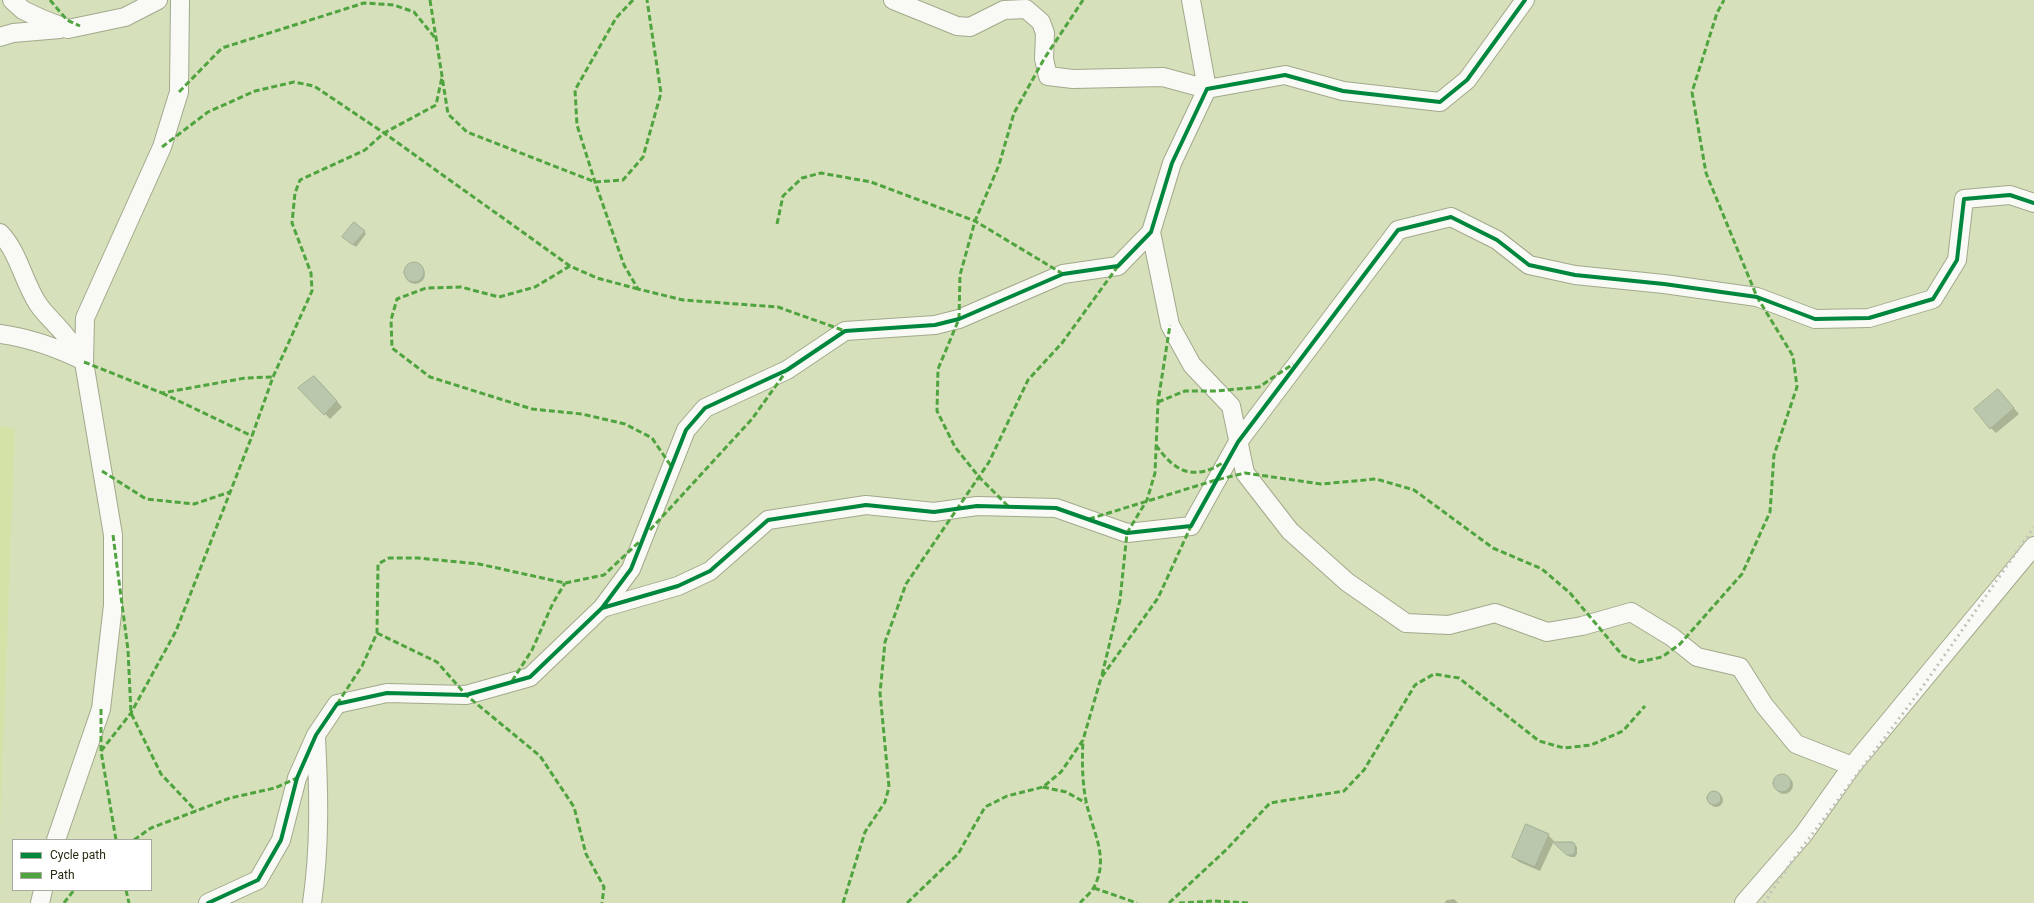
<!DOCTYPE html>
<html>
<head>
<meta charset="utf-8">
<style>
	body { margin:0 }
	#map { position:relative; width:2034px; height:903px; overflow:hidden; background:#d6e0bb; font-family:Roboto,sans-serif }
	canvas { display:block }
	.legend { position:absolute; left:12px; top:839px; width:140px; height:52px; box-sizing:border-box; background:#fff; border:1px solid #a8aa9f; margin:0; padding:5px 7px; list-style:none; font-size:12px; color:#252b10 }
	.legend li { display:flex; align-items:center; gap:8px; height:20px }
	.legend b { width:20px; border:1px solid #a8aa9f }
</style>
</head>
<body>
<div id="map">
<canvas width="2034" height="903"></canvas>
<ul class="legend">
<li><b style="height:5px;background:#00873e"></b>Cycle path</li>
<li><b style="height:5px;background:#50a43f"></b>Path</li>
</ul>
</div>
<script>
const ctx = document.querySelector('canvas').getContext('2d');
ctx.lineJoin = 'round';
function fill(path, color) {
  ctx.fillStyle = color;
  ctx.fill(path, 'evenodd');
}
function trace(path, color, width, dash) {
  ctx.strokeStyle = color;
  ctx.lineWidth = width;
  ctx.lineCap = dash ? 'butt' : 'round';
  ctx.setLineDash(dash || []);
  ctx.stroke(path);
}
fill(new Path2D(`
	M0,426l15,2 -15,403z`), '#d4e2a8');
fill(new Path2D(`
	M364,231l2,3 -10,13 -10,-8z
	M405 274a10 10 0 1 1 20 0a10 10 0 1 1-20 0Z
	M320,382l22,25 -12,12 -30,-31z
	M2003,396l16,18 -23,19 -5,-5z
	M1775 785a9 9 0 1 1 18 0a9 9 0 1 1-18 0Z
	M1709 800a7 7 0 1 1 14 0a7 7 0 1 1-14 0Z
	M1548,835l6,6 -14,30 -21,-9 -6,-5z
	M1555,843l19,2 3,2v7l-2,3h-5z
	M1454,899l4,4h-14l3,-3z`), '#0003');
const building = new Path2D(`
	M354,222l11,9 -12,14 -11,-8z
	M404 272a10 10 0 1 1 20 0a10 10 0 1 1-20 0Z
	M314,376l23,25 -13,14 -26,-27z
	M1998,389l16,19 -24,21 -16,-20z
	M1773 783a9 9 0 1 1 18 0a9 9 0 1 1-18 0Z
	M1707 798a7 7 0 1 1 14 0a7 7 0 1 1-14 0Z
	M1526,824l23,10 -14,33 -23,-10z
	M1553,842h19l3,2v8l-2,3h-6z`);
fill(building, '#bac7ac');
trace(building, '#a3af94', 1);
const minor = new Path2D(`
	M12,0l11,10 19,9 26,10 57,-12 33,-17
	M893,0l64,26 13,1 34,-17 22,-1 15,13 4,11 -1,26 4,17 25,3 90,-2 44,12 -16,-89
	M0,37l13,-4 47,-4
	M1151,232l19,93 22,40 39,41 14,67 45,58 57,51 59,41 43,2 46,-12 52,19 35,-6 49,-14 41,25 25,20 43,10 24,38 32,39 56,22
	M0,233c19,20 23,48 38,71 6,9 13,15 20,23 10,10 18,23 26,35
	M0,334c29,4 55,13 82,26
	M602,608l76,-22 32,-15 58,-51 98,-15 68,7 43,-6 79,2 71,25 64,-7 47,-84 160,-212 53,-13 46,23 32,25 46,10 89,9 93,13 58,22 54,-1 64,-19 24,-39 7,-61 46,-4 24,8
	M56,840l45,-131 12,-104v-70l-29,-173 1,-44 77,-171 17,-55 1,-92
	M40,903l3,-13
	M208,903l50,-23 23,-40 16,-62 19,-43 21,-31 50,-11 79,2 64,-18 72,-69 29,-39 55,-139 19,-22 82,-38 58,-39 90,-6 24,-6 104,-45 55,-8 33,-34 21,-69 35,-74 78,-14 58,16 97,11 27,-22 58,-80
	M312,903c8,-55 7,-109 4,-165
	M1744,903l59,-68 49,-69 182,-220`);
trace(minor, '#a2a98c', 20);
trace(minor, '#f9faf5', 18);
trace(new Path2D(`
	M1764,903l28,-42 127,-169 115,-165`), '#c1c3b8', 3, [2, 4]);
trace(new Path2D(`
	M50,0l17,20 13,6
	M430,0l18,114 19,18 128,50 28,-2 20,-23 18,-64 -14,-93
	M633,0l-17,18 -41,72 2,35 18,57 29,83 14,24 45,11 95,7 67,24
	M179,92l43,-44 142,-45 30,2 20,7 22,27
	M162,147l46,-35 47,-21 39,-9 20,4 70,47 186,133 27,12 41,11
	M777,224l6,-28 19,-18 19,-5 50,9 104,39 88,53
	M570,266l-35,21 -36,10 -38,-10 -35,1 -29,11 -6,21 1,28 38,29 102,32 50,5 43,10 27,14 19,28
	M84,362l78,31 83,-15 28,-1
	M162,393l90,43
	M1158,402l27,-11h31l43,-4 34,-23
	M1156,445c19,28 39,36 68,17
	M102,471l44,28 48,5 36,-12
	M1008,506l-29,-29 -24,-30 -18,-36 1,-42 21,-50 1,-44 15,-54 24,-56 15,-52 30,-54 39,-59
	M1089,519l127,-39 29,-7 76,11 55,-5 38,11 79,58 49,21 28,24 53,63 16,6 23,-5 18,-13 62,-70 28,-62 4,-57 23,-68 -4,-31 -36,-59 -51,-124 -14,-81 25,-79 7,-13
	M650,530l102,-111 33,-46
	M113,535l15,115 3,63 30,61 35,37
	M377,633l60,29 29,33 74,61 34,51 12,47 18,33 -2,16
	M1102,675l18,-75 7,-67 20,-33 8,-27 3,-71 12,-77
	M512,681l20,-31 21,-47 12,-20
	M337,704l25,-38 15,-33 1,-69 11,-6h29l61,6 86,19 39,-8 35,-33
	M101,709v42l15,89
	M101,751l30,-38 45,-82 76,-195 21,-59 39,-86 -1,-18 -19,-50 3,-30 5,-13 65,-30 19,-17 52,-28 6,-28
	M1043,787l23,5 20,11
	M134,840l17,-12 45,-17 34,-13 45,-10 22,-10
	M1094,888l43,15
	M126,890l3,13
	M64,903l10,-13
	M843,903l22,-71 20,-30 4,-15 -9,-94 5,-51 21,-58 83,-122 39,-82 34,-37 56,-77
	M907,903l51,-49 27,-47 22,-11 36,-9 18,-15 22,-32 18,-62 57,-80 33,-72
	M1080,903c4,-5 11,-10 14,-16 16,-30 -2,-56 -8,-86 -4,-21 -4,-40 -3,-61
	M1169,903l58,-54 43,-46 74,-12 20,-21 51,-85 19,-11 25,4 80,63 25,7 27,-3 32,-14 22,-25
	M1179,903l35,-2 36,2`), '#50a43f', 3, [6, 3]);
trace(new Path2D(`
	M602,608l76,-22 32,-15 58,-51 98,-15 68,7 43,-6 79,2 71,25 64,-7 47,-84 160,-212 53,-13 46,23 32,25 46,10 89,9 93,13 58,22 54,-1 64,-19 24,-39 7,-61 46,-4 24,8
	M208,903l50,-23 23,-40 16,-62 19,-43 21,-31 50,-11 79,2 64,-18 72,-69 29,-39 55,-139 19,-22 82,-38 58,-39 90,-6 24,-6 104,-45 55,-8 33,-34 21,-69 35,-74 78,-14 58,16 97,11 27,-22 58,-80`), '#00873e', 4);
</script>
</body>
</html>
